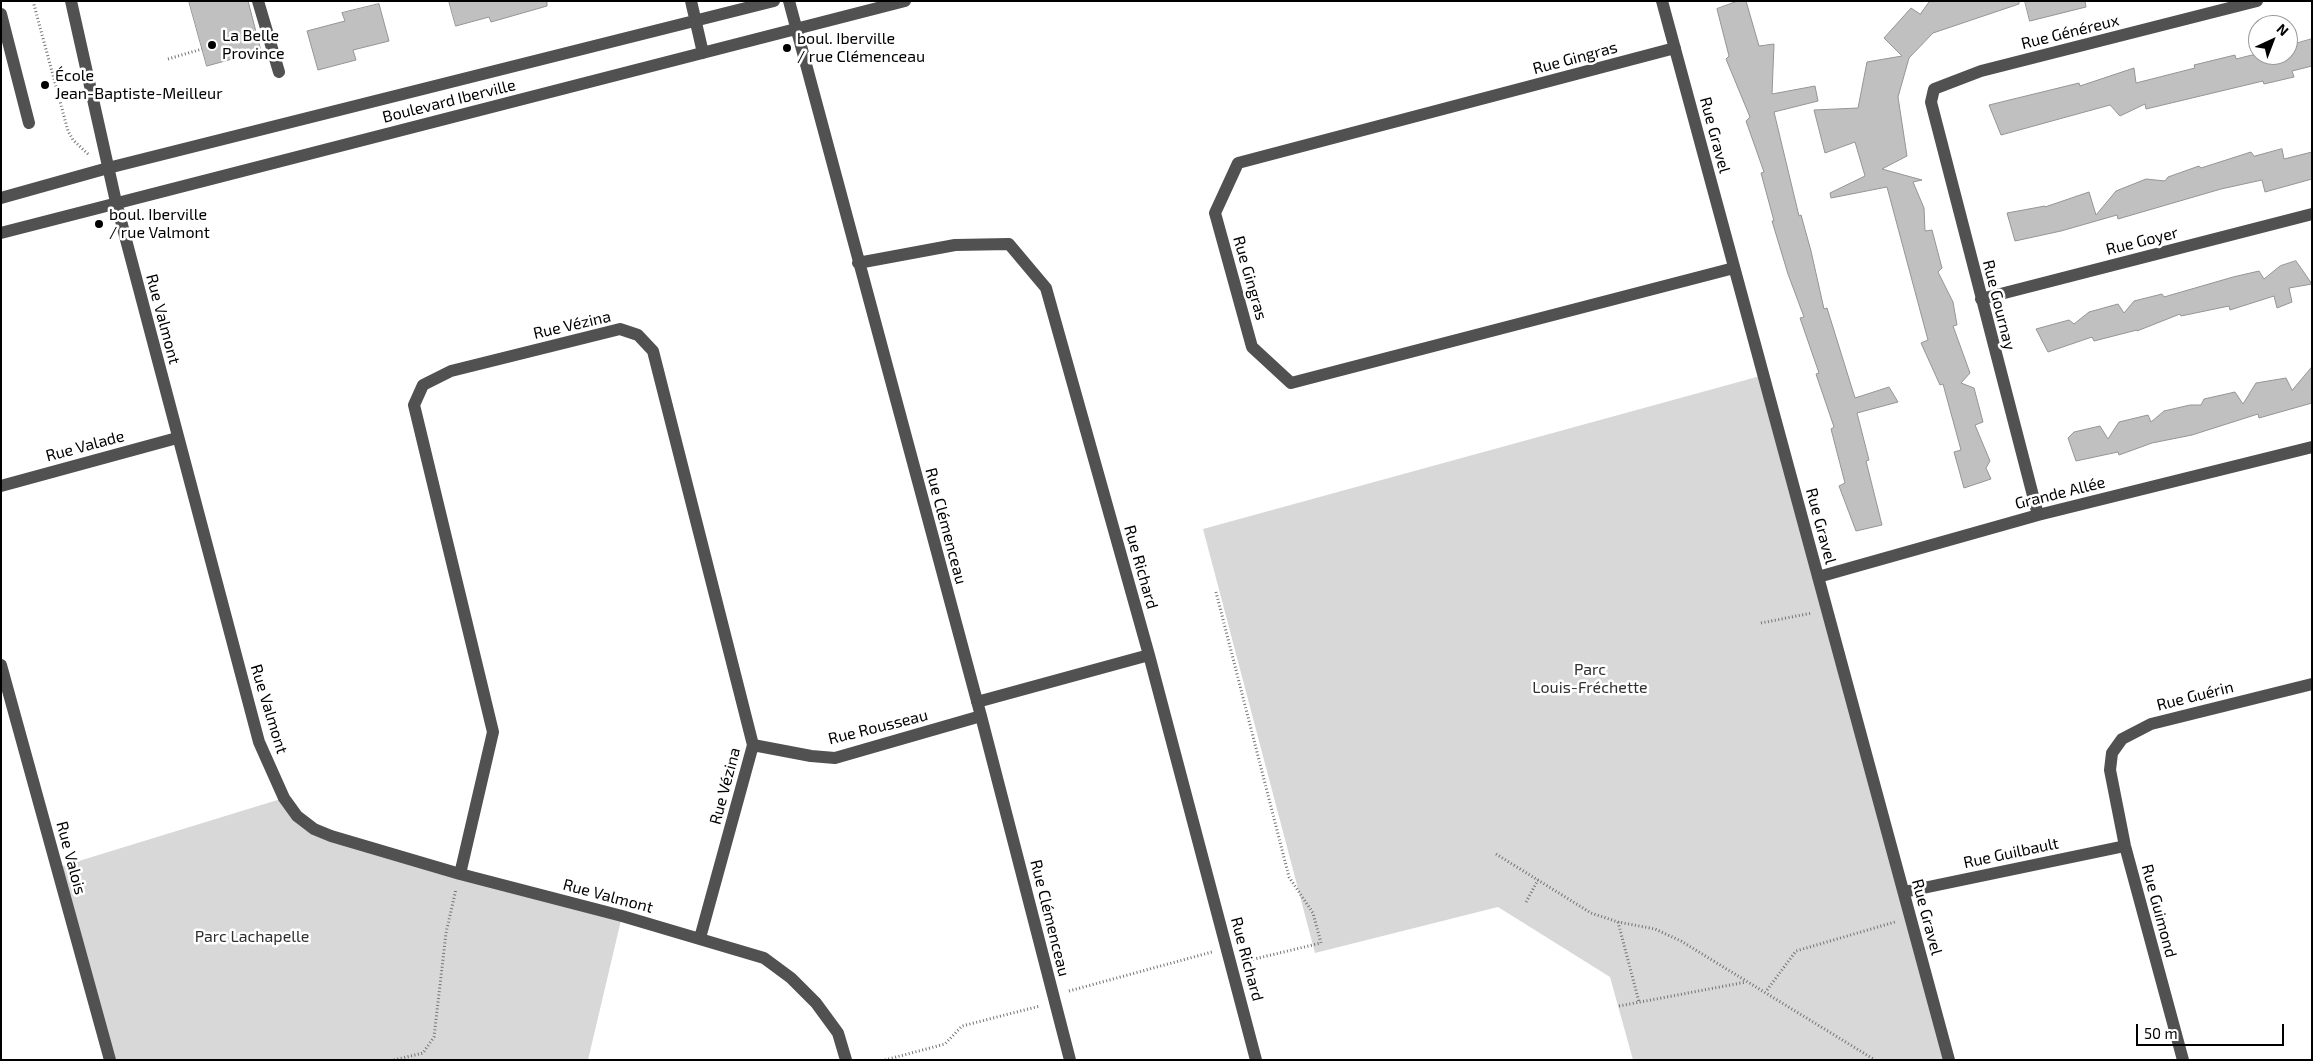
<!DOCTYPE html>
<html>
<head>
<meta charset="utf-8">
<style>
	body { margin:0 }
	#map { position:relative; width:2313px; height:1061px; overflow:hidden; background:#fff; font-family:"Exo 2",sans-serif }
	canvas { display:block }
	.frame { position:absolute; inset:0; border:2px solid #000; pointer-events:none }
	.north { position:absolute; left:2248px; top:15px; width:50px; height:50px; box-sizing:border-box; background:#fff; border:1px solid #999; border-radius:50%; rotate:43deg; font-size:14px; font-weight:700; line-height:20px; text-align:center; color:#000 }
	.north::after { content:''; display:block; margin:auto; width:18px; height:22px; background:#000; clip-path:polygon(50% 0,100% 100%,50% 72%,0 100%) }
	.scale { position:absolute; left:2136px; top:1024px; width:148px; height:22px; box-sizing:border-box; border:2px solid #000; border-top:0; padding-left:6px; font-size:15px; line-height:18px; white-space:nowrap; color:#000; -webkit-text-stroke:4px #fff; paint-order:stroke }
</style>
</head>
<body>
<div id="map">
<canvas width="2313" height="1061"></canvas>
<div class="frame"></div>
<div class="north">N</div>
<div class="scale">50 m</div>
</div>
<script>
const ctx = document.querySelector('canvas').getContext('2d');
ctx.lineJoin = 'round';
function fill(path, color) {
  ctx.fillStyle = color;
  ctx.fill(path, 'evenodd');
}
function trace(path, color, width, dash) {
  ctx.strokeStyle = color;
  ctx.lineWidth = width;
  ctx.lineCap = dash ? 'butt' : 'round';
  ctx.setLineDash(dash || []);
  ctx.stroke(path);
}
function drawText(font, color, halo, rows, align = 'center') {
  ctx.font = font + ' "Exo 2",sans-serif';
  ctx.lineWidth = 5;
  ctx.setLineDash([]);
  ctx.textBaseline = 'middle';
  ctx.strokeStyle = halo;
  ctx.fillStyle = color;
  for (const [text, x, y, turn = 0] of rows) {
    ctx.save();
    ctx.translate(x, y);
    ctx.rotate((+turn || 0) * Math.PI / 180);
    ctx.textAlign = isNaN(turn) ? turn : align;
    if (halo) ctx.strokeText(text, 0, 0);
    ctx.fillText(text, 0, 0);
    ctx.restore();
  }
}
fill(new Path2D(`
	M1764,375l185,685h-316l-23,-83 -112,-70 -183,46 -112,-424z
	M284,798l30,31 308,87 -34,144h-478l-54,-192z`), '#d8d8d8');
const building = new Path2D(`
	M189,1h59l13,50 -54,15z
	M449,1h98v5l-56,16 -2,-5 -33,9z
	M1738,1h8l13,45 15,-2 -2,50 43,-8 3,15 -44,11 25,104 2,-1 10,36 13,58 3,-1 28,90 34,-11 9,15 -41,11 12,47 -3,1 16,64 -26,6 -17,-45 6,-3 -14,-54 3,-2 -18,-53 3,-1 -19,-55 4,-1 -16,-43 -16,-53h2l-13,-48 3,-1 -18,-51 4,-4 -24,-58 3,-3 -12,-47z
	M1930,1h89v3l-86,29 -24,25 -11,39 9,59 -25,13 40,11 -9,2 11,26 1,23 7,-1 10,38 -4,4 15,30 4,23 -4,1 17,47 -9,10 13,5 9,34 -8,3 15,36 -4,7 5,11 -27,9 -10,-36 7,-2 -18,-66 -3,1 -19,-42 7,-3 -41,-153 -56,11 -1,-5 35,-17 -10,-34 -30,11 -11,-43 44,-2 9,-46 35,-6 -18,-18 27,-30 9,6z
	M2025,1h60l1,6 -56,14z
	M379,4l10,37 -36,9 3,10 -38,10 -11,-39 38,-10 -3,-8z
	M2312,39v27l-20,5 2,6 -30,7 -1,-3 -117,28 -1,-5 -25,12 -10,-11 -109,30 -12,-30 90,-22 1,3 54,-18 2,15 59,-15 -1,-3 41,-10 1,4 16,-4h36v-9z
	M2282,149l2,10 28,-7v27l-47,13 -3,-12 -41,9 -103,30 -1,-4 -56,16 -46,10 -8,-28 38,-7v1l44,-15 7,23 20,-24 30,-12 19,2 3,-4 31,-11 2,2 50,-16 3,4z
	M2296,261l16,23 -23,4 3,14 -15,6 -3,-12 -44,14 -1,-4 -48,10 -1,-2 -43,17v-1l-43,11 -2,-4 -44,15 -12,-23 33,-9 5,4 15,-12 29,-8 6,9 10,-12 28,-7 2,3 69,-20 26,-6 5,8 16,-13z
	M2312,367v36l-53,15 -1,-4 -66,21 -40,8 -33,12 -1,-3 -42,9 -8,-23 6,-6 26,-6 8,13 11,-17 29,-7 3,7 13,-11 26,-6h11l3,-6 31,-7 8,12 13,-21 30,-5 6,12z`);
fill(building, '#c0c0c0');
trace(building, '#959595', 1);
trace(new Path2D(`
	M33,1l35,130 5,9 16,15
	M168,59l34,-10
	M1216,592l73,285 24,36 8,30 -75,18
	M1761,623l51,-10
	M1496,854l95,59 27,9 37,7 26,12 194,119
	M1526,902l12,-22
	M1618,922l21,80
	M1767,990l29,-39 99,-29
	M1069,991l143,-39
	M1619,1006l127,-24
	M394,1060l29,-7 11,-16 12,-104 10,-44
	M885,1060l60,-16 17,-18 78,-20`), '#737373', 3, [1, 2.5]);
trace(new Path2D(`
	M71,1l45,201 143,540 25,56 13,18 17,13 17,7 129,38 162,42 142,42 27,20 25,25 22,30 8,27
	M258,1l21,71
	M691,1l12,52
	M789,1l192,715 89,344
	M1662,1l287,1059
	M1,14l28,109
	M1675,48l-437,115 -23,50 37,134 39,36 443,-115
	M1,198l107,-30 666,-167
	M1,233l904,-232
	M858,263l97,-18 54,-1 37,44 103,367 107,405
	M1981,299l331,-85
	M1,486l176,-48
	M2038,515l-107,-413 3,-13 47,-18 276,-70
	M1818,577l220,-62 274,-68
	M1,665l109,395
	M977,702l172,-47
	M753,745l58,11 24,2 146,-42
	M460,874l33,-142 -79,-327 9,-20 28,-14 169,-42 18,6 15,16 100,394 -53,193
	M1904,892l221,-46
	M2183,1060l-58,-214 -15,-76 2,-17 10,-14 29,-15 161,-40`), '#515151', 12);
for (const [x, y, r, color] of [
	[212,45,5,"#000"],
	[787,48,5,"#000"],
	[45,85,5,"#000"],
	[99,224,5,"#000"]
]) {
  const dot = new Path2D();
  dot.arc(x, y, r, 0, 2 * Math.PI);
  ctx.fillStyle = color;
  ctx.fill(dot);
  trace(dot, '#fff', 2);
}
drawText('16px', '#000', '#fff', [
	["Rue Généreux",2070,32,-14],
	["Rue Gingras",1575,58,-15],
	["Boulevard Iberville",449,101,-14],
	["Rue Gravel",1715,135,75],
	["Rue Goyer",2142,241,-14],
	["Rue Gingras",1250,278,74],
	["Rue Gournay",1999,305,76],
	["Rue Valmont",163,319,75],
	["Rue Vézina",572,325,-13],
	["Rue Valade",85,446,-15],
	["Grande Allée",2060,493,-14],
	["Rue Clémenceau",946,526,75],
	["Rue Gravel",1821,526,75],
	["Rue Richard",1141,567,74],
	["Rue Guérin",2195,696,-14],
	["Rue Valmont",269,709,73],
	["Rue Rousseau",878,727,-14],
	["Rue Vézina",725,786,-75],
	["Rue Guilbault",2011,853,-12],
	["Rue Valois",71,858,75],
	["Rue Valmont",608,896,15],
	["Rue Guimond",2159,911,75],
	["Rue Gravel",1927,917,75],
	["Rue Clémenceau",1050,918,76],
	["Rue Richard",1247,959,75]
]);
drawText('16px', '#000', '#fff', [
	["La Belle",222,36],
	["Province",222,54],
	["boul. Iberville",797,39],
	["/ rue Clémenceau",797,57],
	["École",55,76],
	["Jean-Baptiste-Meilleur",55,94],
	["boul. Iberville",109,215],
	["/ rue Valmont",109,233]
], 'left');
drawText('16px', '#2f2f2f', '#fff', [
	["Parc",1590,670],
	["Louis-Fréchette",1590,688],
	["Parc Lachapelle",252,937]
]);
</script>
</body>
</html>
